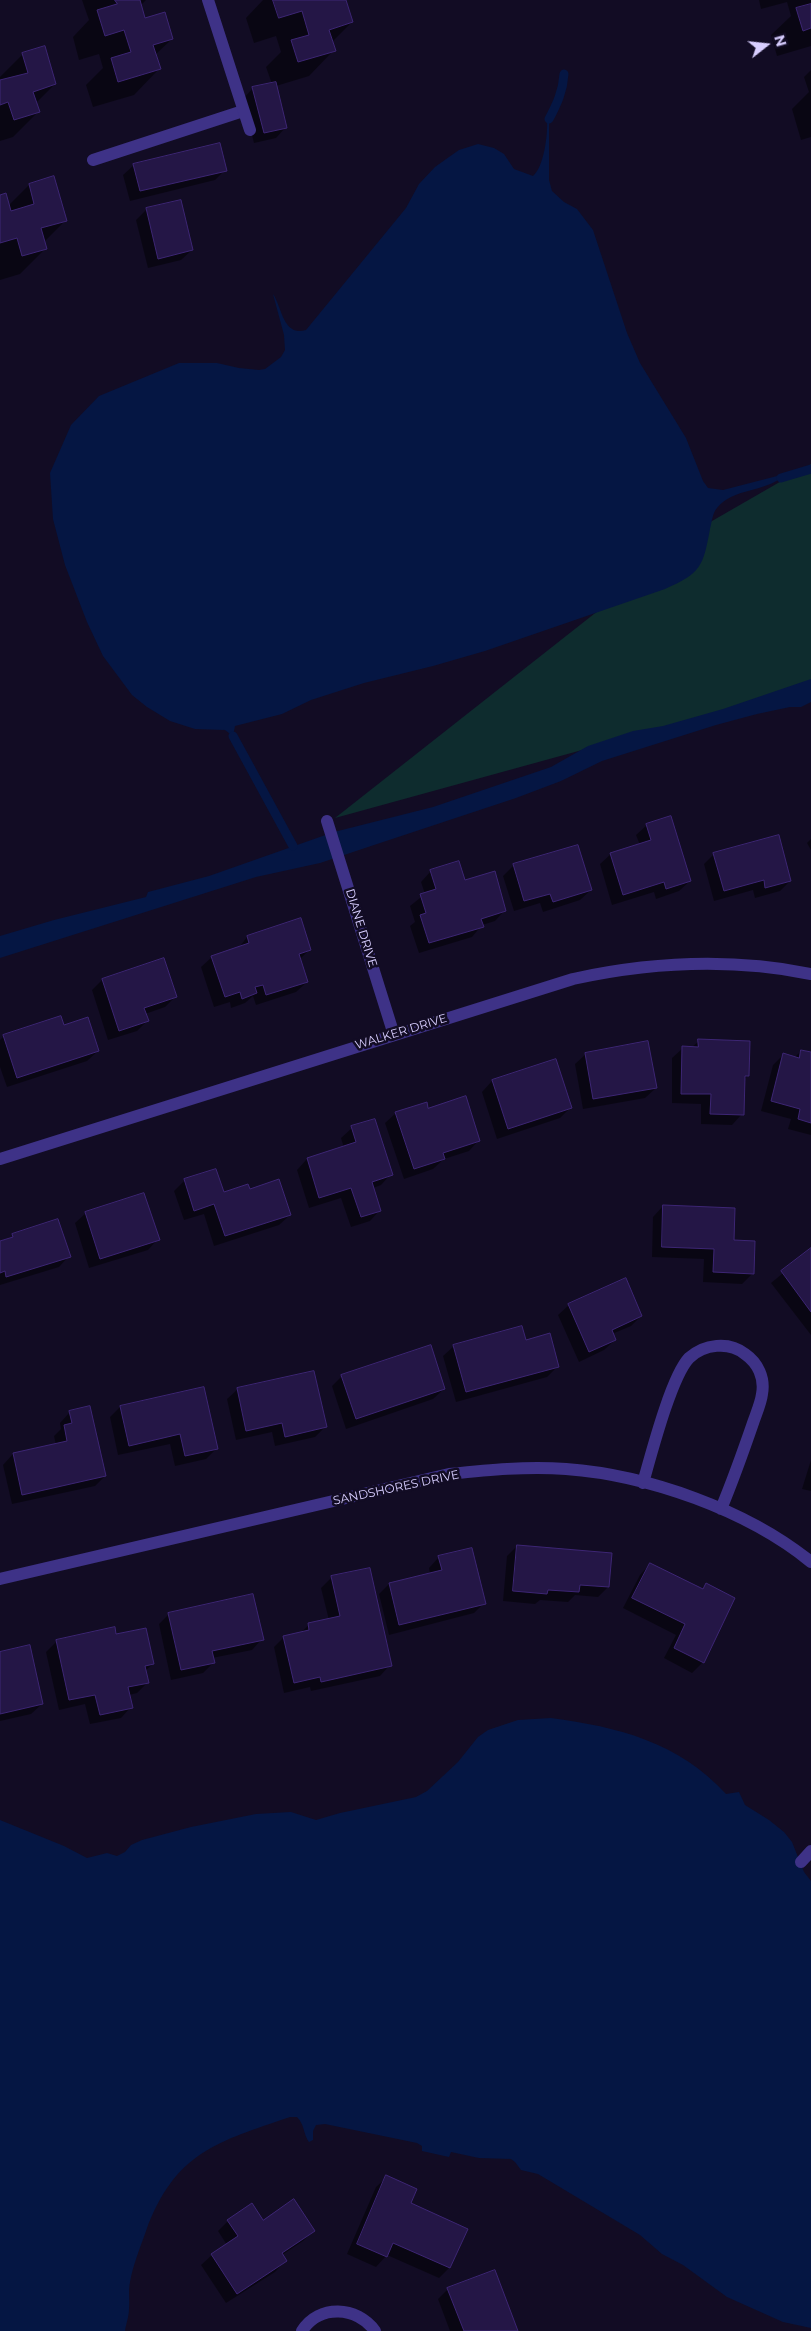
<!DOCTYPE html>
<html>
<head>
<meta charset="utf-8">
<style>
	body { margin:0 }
	#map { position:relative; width:811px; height:2331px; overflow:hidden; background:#120c24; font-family:Montserrat,sans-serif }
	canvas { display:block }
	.north { position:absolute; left:741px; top:20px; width:50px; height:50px; -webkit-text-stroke:4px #120c24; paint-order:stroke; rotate:74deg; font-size:14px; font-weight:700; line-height:20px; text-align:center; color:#d8ceff }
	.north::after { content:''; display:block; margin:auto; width:18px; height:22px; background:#d8ceff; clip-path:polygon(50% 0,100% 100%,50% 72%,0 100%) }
</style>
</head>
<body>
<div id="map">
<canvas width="811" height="2331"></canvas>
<div class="north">N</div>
</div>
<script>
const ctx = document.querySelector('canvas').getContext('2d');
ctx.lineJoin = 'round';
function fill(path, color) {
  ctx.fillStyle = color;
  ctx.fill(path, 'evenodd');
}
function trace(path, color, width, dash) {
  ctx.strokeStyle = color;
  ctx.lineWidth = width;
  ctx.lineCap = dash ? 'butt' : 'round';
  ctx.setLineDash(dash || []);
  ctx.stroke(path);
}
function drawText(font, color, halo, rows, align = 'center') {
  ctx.font = font + ' Montserrat,sans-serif';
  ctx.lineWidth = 5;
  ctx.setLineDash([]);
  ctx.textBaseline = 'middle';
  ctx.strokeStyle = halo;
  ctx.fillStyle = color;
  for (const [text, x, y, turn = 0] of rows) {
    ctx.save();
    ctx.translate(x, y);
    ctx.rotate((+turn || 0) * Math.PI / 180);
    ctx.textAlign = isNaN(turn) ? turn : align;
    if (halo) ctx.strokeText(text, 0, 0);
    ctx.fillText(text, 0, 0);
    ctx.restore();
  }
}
fill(new Path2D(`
	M811,464v223l-476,131 377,-297z`), '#0e2c2e');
fill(new Path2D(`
	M549,118v62l3,11 12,11 13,7 16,21 34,103 13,30 46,75 17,43 5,7 15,2 58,-15 1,2c-17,15 -49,11 -65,31 -5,6 -5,14 -7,21 -7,38 -9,44 -45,60l-180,62 -52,15 -69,17 -53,17 -29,14 -47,12 -2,10 -8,-6 -30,-1 -25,-8 -23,-14 -15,-12 -29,-39 -16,-34 -22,-57 -12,-46 -3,-46 21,-48 28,-29 80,-33h38l22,5 20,2 6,-1 16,-12 4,-7 -1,-15 -11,-41c9,13 10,43 33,36l100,-122 13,-24 16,-17 14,-10 10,-7 19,-6 16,4 10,6 10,15 19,7c11,-9 15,-42 14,-56z
	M811,679v23l-10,5h-11l-33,7 -41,11 -114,36 -41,20 -45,17 -148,49 -48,16 -64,14 -256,81v-22l54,-16 92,-23 2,-5 61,-16 125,-44 99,-25 118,-40 37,-21 45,-15 30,-5 60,-17z
	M551,1718c67,9 128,24 175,76l13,-2 6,13 24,15 15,12 8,10 12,30 7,9v447l-28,-6 -56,-25 -44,-32 -21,-11 -22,-19 -102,-61 -17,-4 -6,-8 -4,-3 -32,-1 -28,-6 -2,5 -27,-6v-5l-5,-3 -92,-19 -9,1 -3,6v9l-4,2c-6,-8 -4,-17 -12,-25h-7c-73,25 -115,35 -144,114 -6,17 -13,34 -16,51 -2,9 0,18 -1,27 0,7 -3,15 -4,22h-125v-511l64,26 23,12 20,-5 10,3 8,-4 6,-7 11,-5 49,-13 65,-13 35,-2 25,8 24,-7 76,-16 11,-6 31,-29 20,-25 10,-7 30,-10z`), '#051643');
fill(new Path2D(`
	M82,0h64l-6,6 4,14 28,19 -17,16 4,14 -25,26 -41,12 -7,-22 17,-17 -4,-14 -20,6 -6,-23 16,-17z
	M263,0h82l7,22 -20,20 2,8 -25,26 -33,10 10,41 -10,11 -22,5 -11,-44 10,-11 19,-4 -6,-17 15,-15 -5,-16 -22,7 -8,-25z
	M759,0h52v46l-34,10 -6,-21 20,-19 -4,-14 -26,7z
	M23,54l32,30 -19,19 2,9 -25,25 -13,4v-64z
	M811,70v67l-10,3 -9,-31 17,-17 -5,-15z
	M134,165l91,5 -10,10 -85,21 -7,-26z
	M29,185l37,35 -22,22 2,6 -26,26 -20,6v-84l8,10z
	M180,201l12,49 -11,10 -33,8 -12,-48 10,-10z
	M647,825l43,56 -11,10 -23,8 -2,-7 -42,13 -12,-41 11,-10 29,-9 -4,-10z
	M811,839v11l-4,-7z
	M714,854l76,27 -10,10 -25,7 -2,-8 -39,11 -10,-37z
	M514,865l77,25 -11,10 -37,12 -3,-9 -26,8 -11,-35z
	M431,871l33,11 41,28 -10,11 -13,4 -10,12 -53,16 -9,-27 5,-4 -5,-16 15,-12 -4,-12z
	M247,937l63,12 -11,11 8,22 -11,10 -40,13 -3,-9 -8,7 -14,5 -1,-6 -16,5 -13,-40 11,-10 26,-8z
	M102,980l73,17 -10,10 -20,7 2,7 -10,10 -29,9 -16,-50z
	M63,1026l35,25 -11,10 -80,26 -7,-20v-27l4,-4z
	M699,1041l49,34 -4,5 -2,34 -10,11 -31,-1v-20l-29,-1v-45l11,-10h8z
	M801,1051l10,3v81l-23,-6 3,-10 -30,-8 12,-46 10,-10 11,3z
	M586,1054l70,34 -11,10 -62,11 -8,-45z
	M555,1061l15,47 -10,10 -63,21 -15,-47 10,-11z
	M428,1110l51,30 -10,11 -25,8 -11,10 -29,10 -19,-56 11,-10z
	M352,1128l39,46 -10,11 -8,3 7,22 -10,11 -19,6 -10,-29 -32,10 -12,-38 10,-11 37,-11 -3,-10z
	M185,1180l38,13 26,-3 41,25 -11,10 -65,21 -10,-32 -20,6 -10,-29z
	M663,1206l69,35 21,32 -11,11 -39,-2 1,-23 -52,-2 1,-40z
	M86,1213l72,26 -10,11 -59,18 -14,-45z
	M57,1221l12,35 -10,11 -59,18v-44z
	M811,1250v85l-40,-52z
	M569,1305l72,11 -10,10 -19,8 3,6 -11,10 -25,12 -21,-47z
	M525,1341l32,26 -10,10 -91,25 -13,-46 11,-10z
	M342,1376l102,13 -11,10 -87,30 -14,-43z
	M238,1389l87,38 -10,10 -40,9 -3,-14 -36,8 -9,-41z
	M120,1407l96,42 -10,10 -31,7 -5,-22 -52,11 -8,-38z
	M70,1412l35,64 -10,10 -83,18 -9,-39 10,-11 43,-9 -2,-9 7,-7 -1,-6z
	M811,1460v31l-9,-2z
	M517,1546l91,41 -10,10 -23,-2 -7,7 -28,-2 -5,4 -32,-3 4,-45z
	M439,1557l45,46 -10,10 -85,22 -10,-41 10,-10 41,-10 -1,-6z
	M650,1564l51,25 5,-4 -3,77 -11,11 -28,-15 12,-23 -53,-27 17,-33z
	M332,1577l58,88 -10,11 -69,15 -1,-4 -26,6 -10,-46 10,-10 15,-3 10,-9 20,-5 -8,-32z
	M169,1614l93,25 -10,11 -40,8 1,5 -10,10 -32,7 -12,-56z
	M115,1636l38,28 -8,7 3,11 -11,11 -8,2 2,12 -10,11 -31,6 -5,-20 -26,6 -13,-58 11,-11z
	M0,1653l42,51 -11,10 -31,7z
	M387,2177l22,27 40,64 -10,10 -52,-23 -11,12 -29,-13 29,-67z
	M228,2221h35l50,10 -10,10 -21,14 3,6 -10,11 -49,31 -25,-38 11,-10 15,-10 -9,-14z
	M448,2289l69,42h-67l-12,-32z`), '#0007');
trace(new Path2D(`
	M549,119c8,-15 14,-28 15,-45
	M781,478l30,-9
	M233,736l60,110`), '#051643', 9);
const building = new Path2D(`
	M115,0h25l5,18 20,-6 8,27 -20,6 8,24 -43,13 -7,-24 20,-6 -7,-22 -19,6 -8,-26 20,-6z
	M273,0h73l7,22 -24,8 7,21 -38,11 -7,-22 18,-5 -7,-24 -23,7z
	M811,4v24l-8,3 -7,-23z
	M45,46l11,38 -23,8 7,20 -26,8 -6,-18 -8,3v-25l28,-7 -6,-20z
	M276,82l11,46 -23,5 -12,-46z
	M220,143l7,28 -87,20 -7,-27z
	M54,176l13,45 -26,7 6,21 -25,7 -5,-18 -17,5v-48l6,-2 5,18 23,-7 -5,-20z
	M181,200l12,50 -35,9 -12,-51z
	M671,816l20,65 -25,8 -2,-7 -41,13 -13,-42 41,-13 -5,-16z
	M779,835l12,46 -26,7 -1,-8 -40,11 -11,-38z
	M578,845l14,45 -39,12 -3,-8 -26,7 -11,-37z
	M459,861l6,19 30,-9 11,40 -25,8 3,8 -55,16 -9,-28 6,-2 -6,-19 16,-5 -6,-19z
	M301,918l10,32 -12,4 9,28 -42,13 -3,-10 -8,2 2,6 -15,6 -2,-7 -15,5 -14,-41 38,-13 -2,-7z
	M164,958l13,39 -33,11 5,13 -30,10 -17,-52z
	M61,1016l3,9 24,-8 11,34 -82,27 -14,-43z
	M698,1039l52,2 -1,35h-4l-1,39 -34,-1 1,-20h-30l1,-48 16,1z
	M648,1041l9,47 -64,11 -8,-46z
	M801,1050l10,2v71l-13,-4 2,-10 -29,-8 12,-48 16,5z
	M556,1059l16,49 -64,21 -16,-49z
	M466,1096l14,45 -37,12 2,6 -31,10 -19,-57 32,-10 1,6z
	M375,1119l18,56 -21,7 9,29 -20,6 -10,-29 -32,10 -12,-40 49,-16 -5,-16z
	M216,1169l8,23 24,-8 2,5 29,-10 12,36 -66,21 -11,-32 -20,7 -10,-32z
	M144,1193l16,47 -60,19 -15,-47z
	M663,1205l72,3 -1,32 21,1 -1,33 -41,-2 1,-23 -52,-2z
	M58,1219l13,38 -65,20 -1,-6 -5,2v-32l13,-4 -1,-3z
	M811,1248v64l-30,-41z
	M626,1278l16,38 -30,14 4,10 -27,12 -21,-48z
	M522,1326l4,14 24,-7 9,34 -93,25 -13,-47z
	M431,1345l14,44 -89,30 -15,-44z
	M314,1371l13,56 -42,10 -3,-14 -36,8 -9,-43z
	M204,1387l14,62 -33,7 -5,-22 -51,12 -9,-40z
	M90,1406l16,70 -84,19 -9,-42 54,-12 -3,-16 8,-2 -3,-12z
	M517,1545l95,8 -3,34 -29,-2 -1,7 -31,-2 -1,4 -34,-3z
	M472,1548l14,56 -87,21 -10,-42 53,-13 -4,-14z
	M650,1563l53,26 3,-6 29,15 -31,65 -30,-15 11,-24 -53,-26z
	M370,1568l22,98 -71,16 -1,-5 -26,6 -11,-47 26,-6 -1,-7 32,-7 -9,-40z
	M253,1594l11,46 -52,11 3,12 -34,7 -13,-57z
	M115,1627l1,7 30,-6 8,36 -9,2 4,17 -21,4 5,21 -33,7 -5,-20 -26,5 -13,-60z
	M30,1645l13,59 -43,10v-62z
	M386,2175l31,14 -6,14 57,26 -18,39 -57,-25 -6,14 -30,-13z
	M294,2199l21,32 -33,22 5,8 -50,33 -26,-40 27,-18 -11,-16 25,-17 11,17z
	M495,2270l23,61h-54l-17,-43z`);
fill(building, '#241646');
trace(building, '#3d2674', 1);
trace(new Path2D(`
	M93,160l150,-49
	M801,1862l10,-11`), '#3e3287', 12);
trace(new Path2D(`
	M208,0l42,130
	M327,821l67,214
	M0,1159l573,-180c78,-17 159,-21 238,-5
	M643,1483c8,-28 28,-106 46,-125 15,-14 40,-17 56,-4 13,9 20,24 17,40 -1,9 -6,20 -9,29 -10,29 -20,57 -32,86
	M0,1579l449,-105c39,-4 78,-8 117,-5 82,6 181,41 245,93
	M302,2331c17,-27 55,-25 73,0`), '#3e3287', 12);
drawText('12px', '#d8ceff', '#120c24', [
	["DIANE DRIVE",361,928,73],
	["WALKER DRIVE",401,1032,-17],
	["SANDSHORES DRIVE",396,1488,-12]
]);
</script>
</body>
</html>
